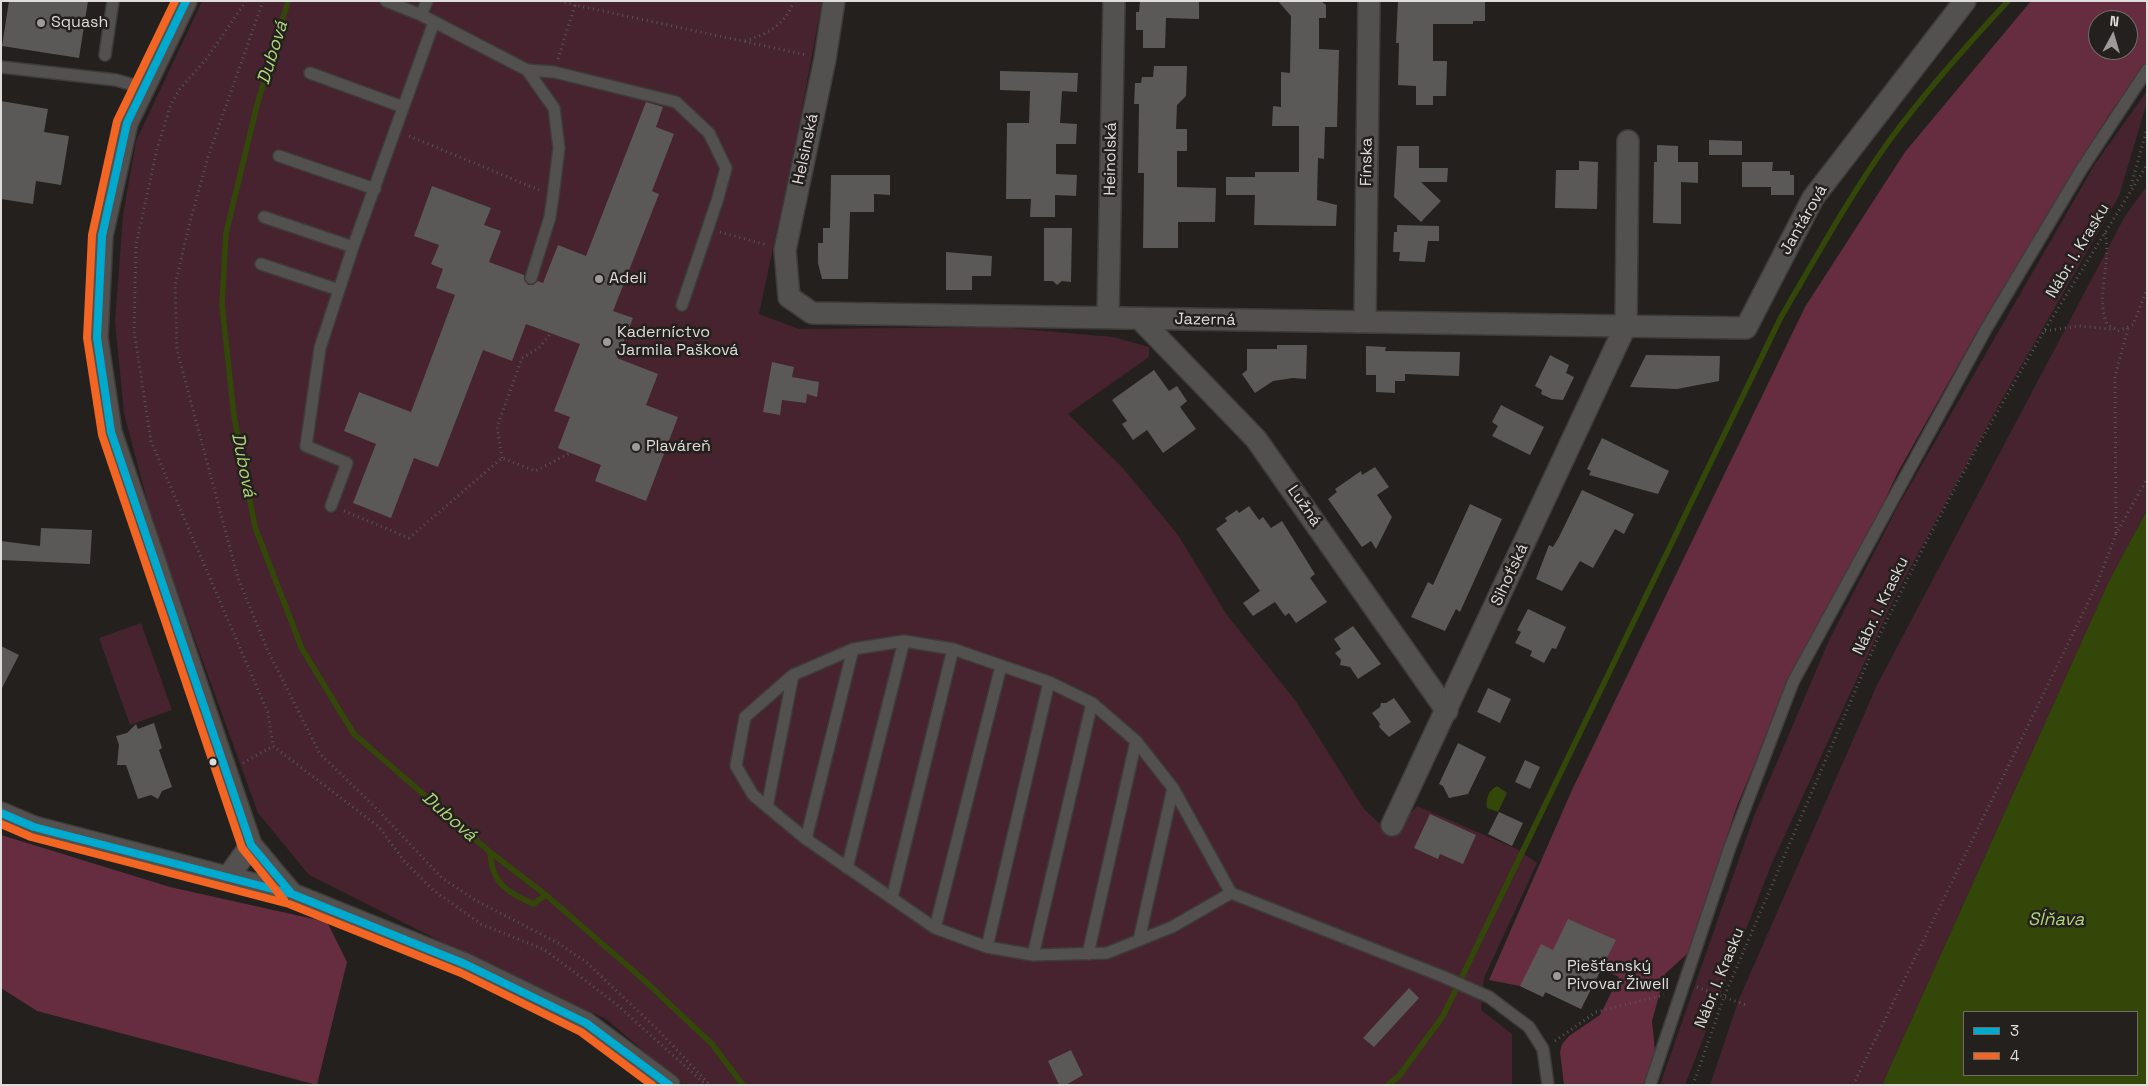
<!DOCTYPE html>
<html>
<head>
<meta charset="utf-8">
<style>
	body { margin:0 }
	#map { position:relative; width:2148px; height:1086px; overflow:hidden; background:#23201e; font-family:"Space Grotesk",sans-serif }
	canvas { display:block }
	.frame { position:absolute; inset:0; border:2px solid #dfdddb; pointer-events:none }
	.legend { position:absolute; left:1963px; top:1011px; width:175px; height:65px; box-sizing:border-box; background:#24201d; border:1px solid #6f6c69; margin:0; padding:6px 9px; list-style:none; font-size:15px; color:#dfdddb }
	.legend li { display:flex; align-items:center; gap:10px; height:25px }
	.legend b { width:25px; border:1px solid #6f6c69 }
	.north { position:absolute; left:2088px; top:10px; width:50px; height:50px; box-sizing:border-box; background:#24201d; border:1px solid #6f6c69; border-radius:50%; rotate:6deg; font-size:14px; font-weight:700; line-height:20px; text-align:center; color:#dfdddb }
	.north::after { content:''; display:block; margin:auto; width:18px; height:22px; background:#9d9b99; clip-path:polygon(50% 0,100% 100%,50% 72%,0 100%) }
</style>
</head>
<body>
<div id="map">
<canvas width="2148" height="1086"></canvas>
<div class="frame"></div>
<ul class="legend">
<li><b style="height:6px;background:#00a9ce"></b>3</li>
<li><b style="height:6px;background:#f26522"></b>4</li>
</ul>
<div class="north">N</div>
</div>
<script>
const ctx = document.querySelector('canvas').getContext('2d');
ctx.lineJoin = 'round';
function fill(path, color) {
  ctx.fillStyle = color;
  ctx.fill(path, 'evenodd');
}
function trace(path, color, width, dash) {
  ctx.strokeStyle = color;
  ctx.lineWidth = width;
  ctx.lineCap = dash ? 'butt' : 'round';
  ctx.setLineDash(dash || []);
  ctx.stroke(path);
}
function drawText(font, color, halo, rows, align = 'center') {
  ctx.font = font + ' "Space Grotesk",sans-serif';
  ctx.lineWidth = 5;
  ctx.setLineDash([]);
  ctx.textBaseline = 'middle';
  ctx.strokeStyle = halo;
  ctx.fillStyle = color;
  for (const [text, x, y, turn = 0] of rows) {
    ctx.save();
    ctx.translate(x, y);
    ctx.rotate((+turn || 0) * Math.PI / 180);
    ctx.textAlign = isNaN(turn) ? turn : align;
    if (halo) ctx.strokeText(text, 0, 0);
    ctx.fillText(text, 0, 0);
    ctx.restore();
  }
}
fill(new Path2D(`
	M202,1h620l-24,130 -39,183 40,15 199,-2 115,10 36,10v10l-81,57 55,54 55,67 49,80 68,85 69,109 27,25 26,-28 100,43 20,14 -53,115 -3,32 31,24v51h-828l-78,-66 -152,-71 -145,-73 -51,-62 -104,-286 -30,-114 -9,-91 8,-107 13,-74z
	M2147,91v11l-28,94 -118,205 -105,193 -124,269 -87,222h-25l94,-269 76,-178 68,-132 197,-342z
	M2147,186v324l-38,71 -227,504h-172l29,-86 138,-314 248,-469z
	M141,623l31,87 -42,15 -31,-87z`), '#46232e');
fill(new Path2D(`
	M2031,1h116v63l-39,52 -125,205 -85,151 -31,66 -77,140 -53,128 -49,147 -23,21 -13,47 3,30 -12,34h-79l-4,-33 2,-8 7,-8 31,-21 19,-38 -18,-9 -20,41 -35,-17 -3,5 -23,-11 -31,-6 83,-190 233,-483 100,-155zM2098,20h30v30h-30z
	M1,835l169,52 157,35 20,40 -30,123 -280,-74 -36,-23z`), '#662d41');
fill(new Path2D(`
	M2147,510v575h-265l227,-504zM1964,1012h173v63h-173z
	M1497,786l10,7 -9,19 -11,-4c-2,-9 2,-18 10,-22z`), '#334808');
trace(new Path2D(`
	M288,1l-31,104 -31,128 -4,72 12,111 21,111 47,122 52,85 136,118 56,43 99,86 67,63 31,41
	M490,852c2,32 16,39 43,52l13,-9
	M1388,1085l11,-9 44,-60 337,-697c35,-60 69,-122 109,-178 36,-49 77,-95 119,-140`), '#334808', 5.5);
fill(new Path2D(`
	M9,1h79l-9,57 -77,-12z
	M1140,1h59v18l-33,-1 -1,30h-22v-18h-7v-18h3z
	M1278,1h43l5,4v13h-7v31l20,1 -2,77h-12l-1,32 -6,-1 -1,42 20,5 -1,21 -82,-1 1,-30h-29v-18h29v-5h44v-46h-27l1,-20 8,1v-35l9,1 1,-57z
	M1398,1h87v20h-12v3h-40v37h14l-1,35h-13v9h-17v-19l-18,-1 1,-42h-3z
	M1154,66h33l-1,30 -9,9 -1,24h11v22h-10v36l39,1 -1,34h-37v26h-35l1,-75h-6l1,-69h-5l1,-21h6l1,-6h11z
	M1000,71l78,2 -1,19 -15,-1 -2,32 17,1 -1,20h-20v30l21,1 -1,21 -21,-1v22h-25l1,-18h-25l1,-76h22l1,-32 -30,-1z
	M1,101l47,8 -4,23 25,4 -8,49 -25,-4 -3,23 -32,-5z
	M646,102l17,5 -7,20 18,7 -22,57 7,3 -46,117 20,7 -16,40 41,16 -12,31 32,12 -32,84 -51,-20 6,-16 -43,-17 12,-31 -16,-6 26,-67 -54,-20 -14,37 -29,-11 -45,117 -24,-9 -23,60 -38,-15 23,-59 -32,-13 15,-39 52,20 44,-117 -19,-7 7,-19 -12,-5 8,-19 -25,-9 18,-50 59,22 -7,17 17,6 -12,31 35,13v5l4,5h5l5,-4 5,2 15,-38 28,11z
	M1709,140l33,1v14h-33z
	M1657,145l21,1v16h20v21l-17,-1v42l-28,-1 1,-61h3z
	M1397,146h22v22h29l-1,14h-26l20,19 -20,21 -27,-25z
	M1579,161l19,1 -1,47 -42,-1 1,-38h23z
	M1742,162h31l-1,9h18v4h4v20h-23v-8h-29z
	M831,175h59v20l-16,-1v18h-24l-2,67h-26l-4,-16v-20h5v-15h7z
	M1397,225l42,1v15h-11l-3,21 -26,-1 1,-9h-7l1,-20h3z
	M1044,228h28l-1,54 -9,-1 -5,4 -4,-4h-9z
	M946,252l46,4 -1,20h-19v14h-26z
	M1277,345h30l-1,34 -13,-1 -20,3 -18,12 -13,-19 5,-4v-21h30z
	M1366,346l20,1 -1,4 75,1 -1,24 -54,-2v7h-10v12l-19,-1v-17h-10z
	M1550,355l19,10 -3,8 8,4 -11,23 -11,-1 -11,-5 1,-4 -7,-4z
	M1646,355l74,1 -1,25 -42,8 -47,-2z
	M772,362l22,5 -2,10 27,5 -2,15 -10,-3 -1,9 -24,-3 -2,15 -17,-3z
	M1154,370l15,21 8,-5 10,15 -7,6 16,22 -33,24 -16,-23 -14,10 -11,-16 5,-3 -15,-21z
	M1501,405l43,22 -14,28 -38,-19 6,-10 -6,-4z
	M1602,438l67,33 -11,23 -69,-19 2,-4 -4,-2z
	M1375,467l14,20 -12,8 15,22 -16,32 -5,-8 -9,6 -34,-48 9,-7 -2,-3 26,-18 1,4z
	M1582,490l52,24 -10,20 -9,-5 -22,39 -13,-7 -18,30 -26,-12 13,-34 4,2 6,-10z
	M1470,504l32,15 -42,93 -4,-3 -11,22 -34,-14 17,-35 5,3z
	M1249,506l10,14 4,-3 8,11 11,-7 33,53 -5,4 17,24 -31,21 -7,-10 -4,3 -10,-14 -22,14 -10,-13 17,-12 -44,-62 11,-8 -2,-3 12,-8 2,3z
	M41,528l51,2 -2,34 -89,-4v-19l39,5z
	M1528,609l38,18 -10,22 -4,-1 -8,15 -14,-7 2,-5 -17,-8 6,-11 -4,-2z
	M1353,626l28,38 -23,15 -8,-12 -10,-2 1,-5 -6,-7 6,-4 -7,-10z
	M1,646l18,9 -18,35z
	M1488,688l23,11 -11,24 -23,-11z
	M1394,698l17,24 -22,15 -10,-10 1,-3 -8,-11 8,-6 1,-4h5z
	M154,723l8,25 -3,2 13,37 -10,4 -4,8 -7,-4 -13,4 -12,-34h-9l2,-20 -3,-9 11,-3 9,-9 2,5z
	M1458,743l28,14 -18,37 -19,4 -6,-12 -4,-2z
	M1525,760l15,7 -10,22 -15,-7z
	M1499,812l24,11 -11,23 -24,-12z
	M1430,814l46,21 -13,29 -23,-10 -2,5 -24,-11z
	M1568,919l48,21 -35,69 -36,-17 -2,5 -23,-11 21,-42 12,6z
	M1409,988l10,10 -45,49 -11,-9z
	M1071,1050l12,25 -17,10h-7l-11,-24z`), '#5b5957');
const lane = new Path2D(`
	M386,1l35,14 106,55 27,38 5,40 -6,48 -3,21 -19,61
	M421,15l6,-14
	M105,55l8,-54
	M1,67l115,13 28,8
	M527,70l27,2 122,30 33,31 17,35 -8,30 -36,107
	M310,73l93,34
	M279,156l96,33
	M264,217l89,30
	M261,264l78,26
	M331,506l16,-43 -41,-17 14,-98 33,-101 81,-225
	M767,807l26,-132
	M806,839l47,-190
	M847,868l57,-227
	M1231,893l-59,34 -65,26 -74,2 -46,-8 -52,-19 -129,-89 -53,-44 -17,-29 9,-49 48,-42 60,-26 51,-8 49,8 96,33 43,21 44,38 37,47 58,105 213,84 45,20 40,30 14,22 5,36
	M892,898l61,-249
	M935,928l66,-262
	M1139,940l34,-152
	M987,947l62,-265
	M1088,954l48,-213
	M1033,955l59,-252
	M1650,1085l80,-238 63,-165 193,-353 95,-159 66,-100`);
const street = new Path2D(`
	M186,1l-59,122 -25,113 -5,102 14,94 140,413 41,49
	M834,1l-9,58 -40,191 4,47 23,16 934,15 67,-130 152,-197
	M1108,317l6,-316
	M1140,319l116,120 191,272
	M1365,322l4,-321
	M1,813l33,14 258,67 173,70 121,59 83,62
	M1392,825l234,-500 2,-184
	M228,877l23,-32`);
trace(lane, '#3e3c3a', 14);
trace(street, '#3e3c3a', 24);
trace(new Path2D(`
	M246,1l-39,57 -27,31 -9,15 -14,45 -21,96 -2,86 17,110 117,272 5,33 106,81 26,35 28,28 48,34 64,26 70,53 91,82
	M263,1l-55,156 -18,65 -15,63 2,65 61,228 29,71 53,105 55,53 67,71 33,22 83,43 28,19 72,68 52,55
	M560,1l15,4 2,-4
	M745,41c24,-8 39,-15 49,-40
	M558,59l17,-54 232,50
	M409,136l130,54
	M2131,186l16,-57
	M720,232l47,13
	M2105,233c7,30 -10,63 2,91l11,7 15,-6 14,-36
	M2045,331l34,-5 32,3
	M502,458l-5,-31 25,-69 17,-10 12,-15
	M344,511l65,27 93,-80 33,13 35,-18
	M2116,533l-1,-157 13,-48
	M243,763l30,-17
	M1697,987l49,18
	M1555,1041l41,-29 68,-17
	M1693,1085l31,-88 153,-357 47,-94 52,-97 68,-118 103,-166
	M1853,1085l244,-501 19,-50 31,-55`), '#585654', 3, [1, 4]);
trace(lane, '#52514f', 11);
trace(street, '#52514f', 21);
trace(new Path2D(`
	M186,1l-59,122 -25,113 -5,102 14,94 140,413 41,49
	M1,813l33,14 258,67 173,70 121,59 83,62`), '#00a9ce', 8);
trace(new Path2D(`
	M175,1l-58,120 -25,114 -5,103 15,97 140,413 42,52
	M1,824l30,13 258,67 172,69 120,59 71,53`), '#f26522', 8);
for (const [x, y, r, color] of [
	[41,23,5,"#9d9b99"],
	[599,279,5,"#9d9b99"],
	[607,342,5,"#9d9b99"],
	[636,447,5,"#9d9b99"],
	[213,762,4.5,"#dfdddb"],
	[1557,976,5,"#9d9b99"]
]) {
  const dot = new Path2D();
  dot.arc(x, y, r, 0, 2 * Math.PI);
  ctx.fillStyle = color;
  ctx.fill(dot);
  trace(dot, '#24201d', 2);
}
drawText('16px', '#dfdddb', '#24201d', [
	["Squash",51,23],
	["Adeli",609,279],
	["Kaderníctvo",617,333],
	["Jarmila Pašková",617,351],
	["Plaváreň",646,447],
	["Piešťanský",1567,967],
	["Pivovar Žiwell",1567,985]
], 'left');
drawText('16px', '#dfdddb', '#24201d', [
	["Helsinská",806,149,-78],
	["Heinolská",1111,159,-89],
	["Fínska",1367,162,-89],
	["Jantárová",1804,220,-60],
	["Nábr. I. Krasku",2078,251,-59],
	["Jazerná",1205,320,1],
	["Lužná",1304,506,55],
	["Sihoťská",1510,575,-65],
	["Nábr. I. Krasku",1881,606,-64],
	["Nábr. I. Krasku",1720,978,-68]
]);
drawText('italic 18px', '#afd57a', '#24201d', [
	["Dubová",273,53,-73],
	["Dubová",243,465,79],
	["Dubová",449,817,41],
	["Sĺňava",2056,920]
]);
</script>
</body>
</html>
